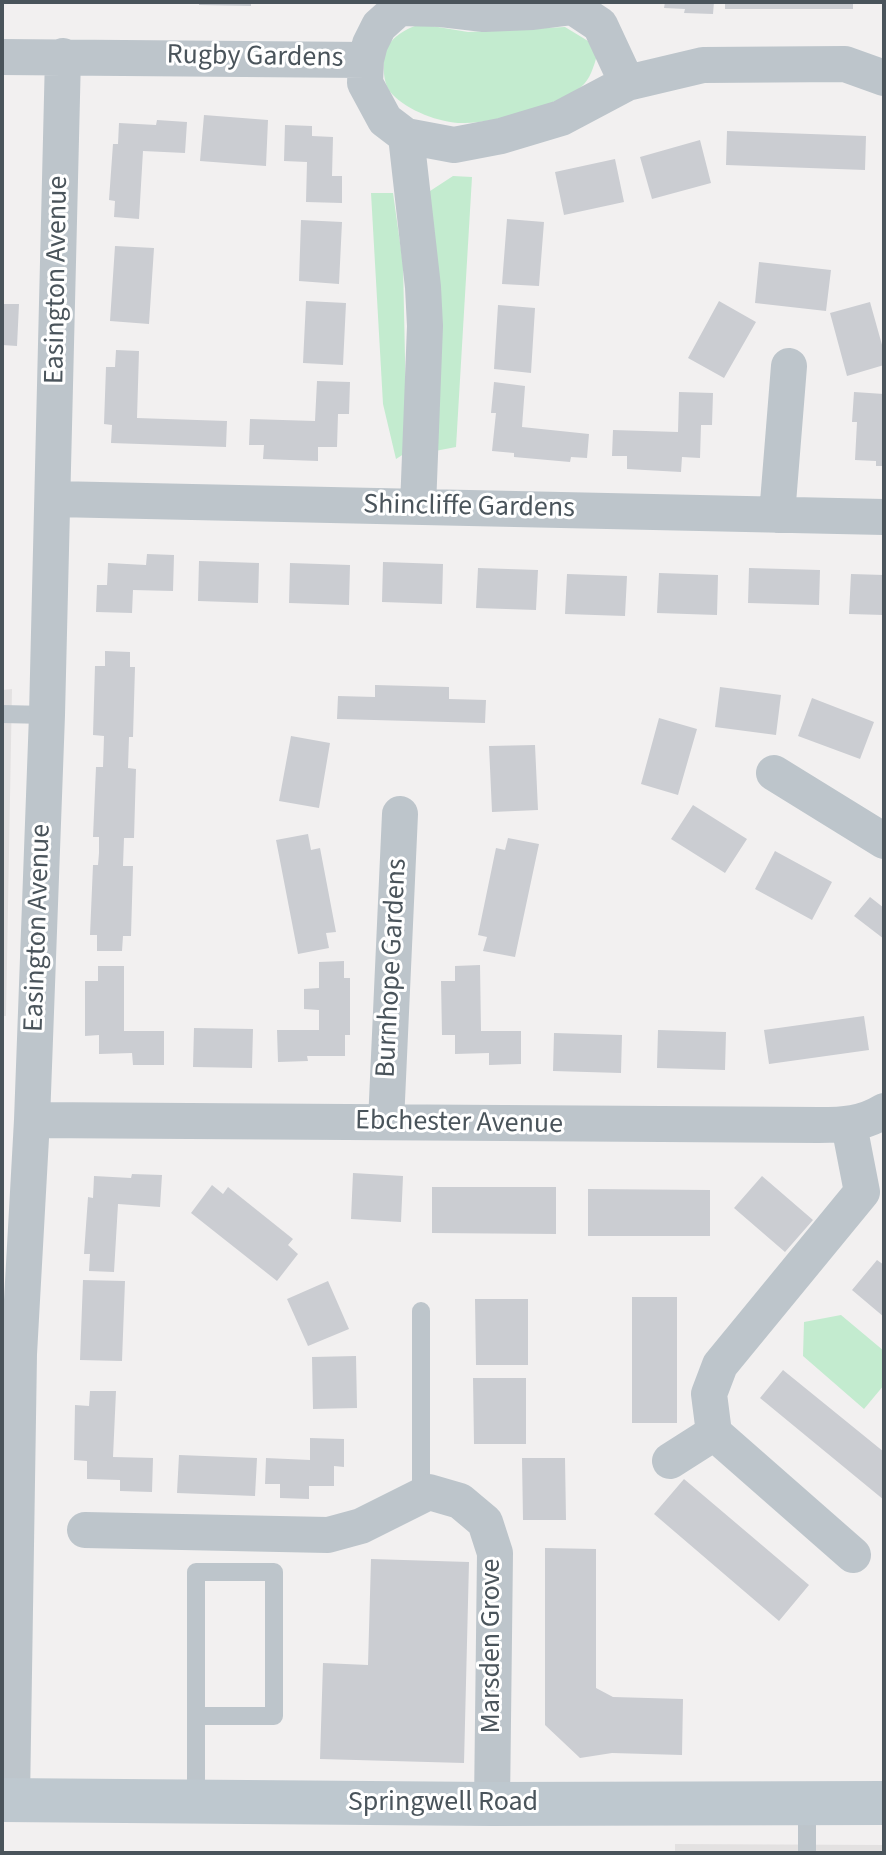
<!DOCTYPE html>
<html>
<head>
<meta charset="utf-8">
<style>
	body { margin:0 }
	#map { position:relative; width:886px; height:1855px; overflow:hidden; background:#f2f0f0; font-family:"Source Sans 3",sans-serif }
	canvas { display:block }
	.frame { position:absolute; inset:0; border:4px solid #4a545b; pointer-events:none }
</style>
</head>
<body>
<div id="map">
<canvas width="886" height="1855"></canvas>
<div class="frame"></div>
</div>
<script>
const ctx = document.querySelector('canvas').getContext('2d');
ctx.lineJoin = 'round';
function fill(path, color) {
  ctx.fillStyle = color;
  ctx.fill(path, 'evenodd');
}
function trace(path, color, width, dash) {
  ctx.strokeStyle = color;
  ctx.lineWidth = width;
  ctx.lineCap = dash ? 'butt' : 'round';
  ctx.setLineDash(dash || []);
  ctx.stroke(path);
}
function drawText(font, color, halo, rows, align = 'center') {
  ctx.font = font + ' "Source Sans 3",sans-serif';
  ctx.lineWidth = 6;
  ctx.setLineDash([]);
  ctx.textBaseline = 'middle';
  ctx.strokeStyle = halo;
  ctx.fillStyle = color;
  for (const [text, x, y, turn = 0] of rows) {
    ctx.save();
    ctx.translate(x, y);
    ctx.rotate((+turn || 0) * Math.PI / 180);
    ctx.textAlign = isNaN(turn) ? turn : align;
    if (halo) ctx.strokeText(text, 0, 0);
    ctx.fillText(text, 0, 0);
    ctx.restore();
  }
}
fill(new Path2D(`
	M12,689l-6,327h-4v-326z
	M675,1844l209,1v8h-209z`), '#e3e1e1');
fill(new Path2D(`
	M420,24l48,8 97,-5 23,14 9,14c-3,11 -7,25 -16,32 -23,18 -87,36 -116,36 -23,1 -57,-12 -73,-29 -8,-8 -9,-23 -8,-34 1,-20 19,-30 36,-36z
	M453,176l19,1 -16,270 -21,4 -8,-258z
	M371,193h22l10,71 4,188 -11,7 -13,-55z
	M841,1315l43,36v34l-20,24 -61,-53 1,-34z`), '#c3ebcf');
fill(new Path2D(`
	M199,2h52v4l-52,-1z
	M665,2h49l-1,12 -29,-1 1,-4 -21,-1z
	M725,2h128v7h-128z
	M204,115l64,5 -2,46 -66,-5z
	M157,120l30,2 -2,31 -42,-2 -4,68 -25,-2 1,-16 -6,-1 4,-56h5l1,-21 37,2z
	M285,125l27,1v10l21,1 -1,39h10v27l-36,-1 1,-40 -23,-1z
	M727,131l139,5 -1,34 -139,-5z
	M700,140l11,43 -59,16 -12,-42z
	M615,159l9,43 -60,13 -9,-43z
	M507,219l37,3 -5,64 -37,-2z
	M301,220l41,2 -3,62 -40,-3z
	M115,246l39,2 -5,76 -39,-3z
	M759,262l72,8 -5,41 -71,-8z
	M306,301l40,2 -3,62 -40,-2z
	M719,301l37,21 -32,56 -36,-20z
	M870,302l14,50v13l-37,11 -17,-63z
	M2,304h17l-2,42 -15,-1z
	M498,305l37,3 -4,65 -37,-4z
	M116,350l23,1 -2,67 90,3 -1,26 -115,-4 1,-18 -8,-1 2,-57h9z
	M317,381l33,1 -1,32h-11l-1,33h-19v14l-55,-2 1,-14h-15l1,-26 65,2z
	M494,382l31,4 -3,41 67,7 -2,24 -16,-1 -1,5 -56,-5v-4l-22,-2 4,-38h-5z
	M679,392l34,1 -1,32h-11l-1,33 -18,-1 -1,15 -54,-3v-13h-15l1,-26 65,2z
	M854,392l30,2v72h-8v-5l-21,-1 2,-38h-5z
	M147,554l27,1 -1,36 -40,-1 -1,23 -36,-1 1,-27h10l1,-22 38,2z
	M199,561l60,2 -1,40 -60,-2z
	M383,562l60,2 -1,40 -60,-2z
	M290,563l60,2 -1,40 -60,-2z
	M478,568l60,2 -2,40 -60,-2z
	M749,568l71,2 -1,35 -71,-2z
	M659,573l59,2 -1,40 -60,-2z
	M567,574l60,2 -2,40 -60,-2z
	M851,574l33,1v40l-35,-1z
	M105,651l25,1v15h5l-2,70h-4l-1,31 8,1 -2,69h-10l-1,28h10l-2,70h-8l-1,15h-25v-16h-7l3,-70h5l1,-12v-16h-6l3,-70h7l1,-31 -11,-1 2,-69h10z
	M375,685l74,2v12l37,1 -1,23 -148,-4 1,-23 37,1z
	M720,687l61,8 -5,40 -61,-8z
	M812,698l62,24 -14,37 -62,-23z
	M659,718l38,11 -19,66 -37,-11z
	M291,736l39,7 -11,65 -40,-7z
	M535,745l3,65 -46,2 -3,-66z
	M693,805l54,34 -22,34 -54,-34z
	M308,834l3,16 9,-2 16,84 -10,1 3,15 -31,6 -22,-114z
	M508,838l31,6 -24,113 -32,-6 4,-14 -9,-2 18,-87 9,2z
	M775,851l57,31 -20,38 -57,-31z
	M870,897l14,11v31l-30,-23z
	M344,961v17h6v57h-5v21h-38l1,5 -30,1 -1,-32h42v-20l-15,-1v-20l15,-1v-26z
	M480,965l1,66h40v33l-32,1v-12l-34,1v-19h-13l-1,-54h14v-15z
	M98,966h26v65h40v34h-31l-1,-12 -33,1v-19l-14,1v-55h13z
	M864,1016l5,34 -100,14 -5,-34z
	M194,1028l59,1 -1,39 -59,-1z
	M658,1030l68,2 -1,38 -68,-2z
	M554,1033l68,2 -1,38 -68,-2z
	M353,1173l50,3 -2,46 -50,-3z
	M132,1174l30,1 -2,32 -42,-3 -4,68 -25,-1 1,-17h-6l4,-57 5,1 1,-22 37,2z
	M762,1176l51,44 -28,32 -51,-44z
	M212,1185l11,9 5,-7 65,52 -5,6 10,9 -21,27 -86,-68z
	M432,1187h124v47l-124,-1z
	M588,1189l122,1v46h-122z
	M877,1260l7,5v52l-32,-27z
	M83,1280l42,1 -3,80 -42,-1z
	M328,1281l21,48 -41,17 -21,-47z
	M632,1297h45v126h-45z
	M475,1299h53v66h-52z
	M356,1356l1,52 -44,1 -1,-52z
	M783,1370l101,82v48l-124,-102z
	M473,1378h53v66h-52z
	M90,1391h26l-3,66 40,1 -1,34 -32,-1v-11l-33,-1v-18l-13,-1 1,-55 14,1z
	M310,1438l34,1v28l-10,-1v20h-25v13l-29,-1v-14h-15l1,-26 44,2z
	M179,1455l78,3 -2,38 -78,-3z
	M522,1458h43l1,62h-43z
	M684,1479l125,106 -30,36 -125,-107z
	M545,1548l51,1v139l17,9 70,2 -1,56 -70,-2 -32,5 -35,-33z
	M371,1559l98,3 -5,201 -144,-4 3,-96 45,2z`), '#cbcdd2');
trace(new Path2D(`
	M2,714l45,1
	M421,1496v-185
	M196,1802v-230h78v144h-78
	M807,1853v-49`), '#bdc5cb', 18);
trace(new Path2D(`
	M2,57l364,3
	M406,136l48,9 47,-9 60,-18 66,-35 76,-18 142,-1 39,14
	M54,499l830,18
	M418,507l7,-181 -2,-39 -17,-151 -21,-16 -20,-37 1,-23 4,-16 9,-18 20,-18 42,1 43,5 49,-2 40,-5 27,18 27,58
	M777,515l12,-149
	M774,773l110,68
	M32,1120l787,5c24,0 44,-1 65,-14
	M386,1122l14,-308
	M849,1125l13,67 -142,173 -11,29 5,39 139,122
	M670,1461l44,-28
	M85,1530l243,5 33,-9 68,-34 31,9 25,21 10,31 -3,251
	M12,1800l7,-446 13,-234 15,-405 16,-659`), '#bdc5cb', 36);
trace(new Path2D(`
	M2,1800l490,4 392,-1`), '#bec8cf', 44);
drawText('28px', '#4a545b', '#fff', [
	["Rugby Gardens",255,58,1],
	["Easington Avenue",58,280,-89],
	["Shincliffe Gardens",469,508,1],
	["Easington Avenue",39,928,-88],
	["Burnhope Gardens",393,968,-87],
	["Ebchester Avenue",459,1124,1],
	["Marsden Grove",493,1646,-90],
	["Springwell Road",443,1804]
]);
</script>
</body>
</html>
